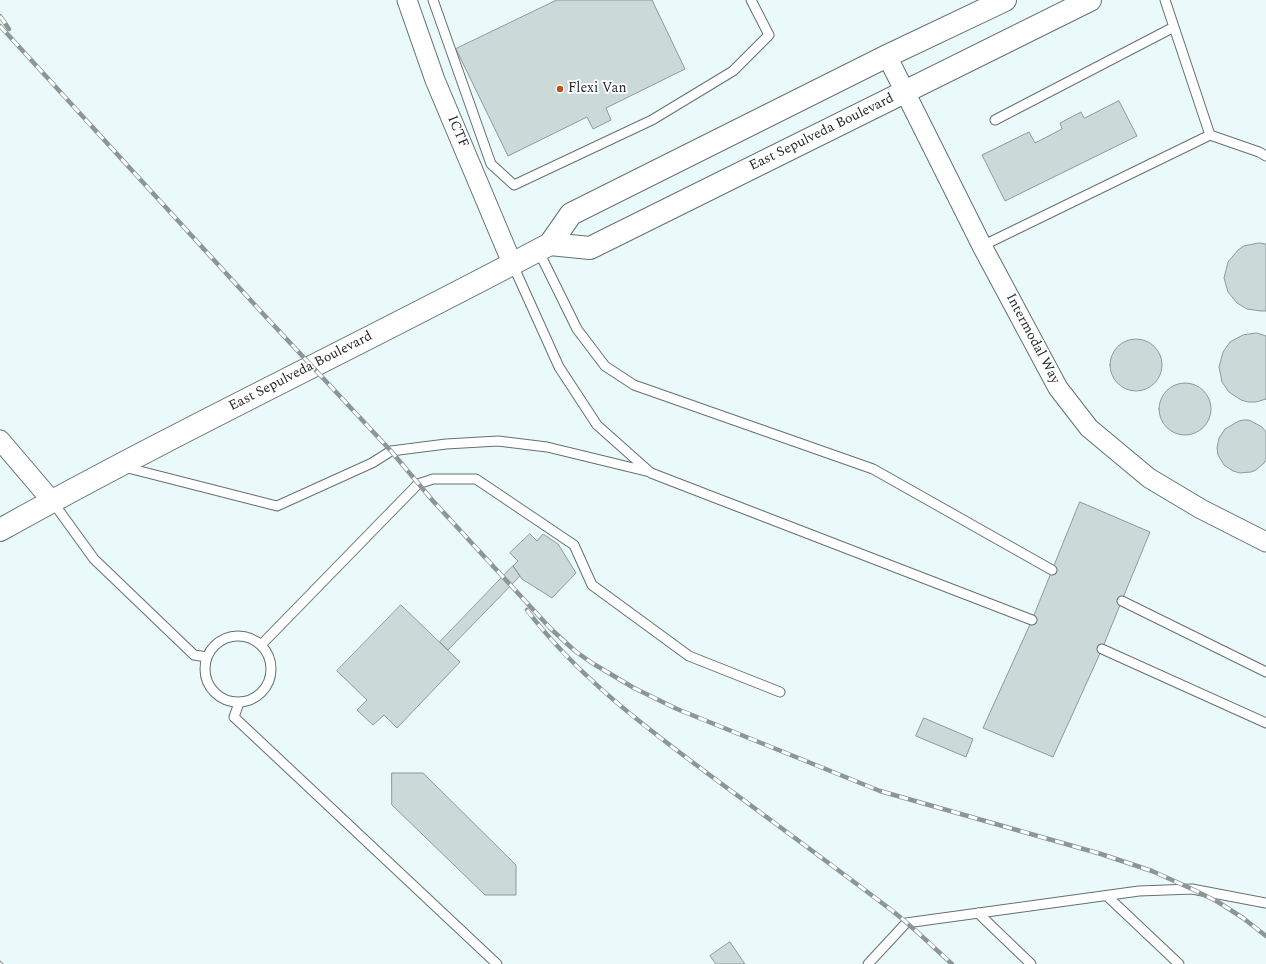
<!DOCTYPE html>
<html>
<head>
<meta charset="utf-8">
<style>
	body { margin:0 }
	canvas { display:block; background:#eaf9f9 }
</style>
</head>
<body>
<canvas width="1266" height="964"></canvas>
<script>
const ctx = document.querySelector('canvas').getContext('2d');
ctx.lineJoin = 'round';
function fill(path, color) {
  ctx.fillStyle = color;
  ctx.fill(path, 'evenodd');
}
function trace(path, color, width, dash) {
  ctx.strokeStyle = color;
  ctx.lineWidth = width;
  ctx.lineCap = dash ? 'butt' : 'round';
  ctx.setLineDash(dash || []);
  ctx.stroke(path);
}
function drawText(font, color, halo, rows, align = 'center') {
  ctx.font = font + ' Spectral,serif';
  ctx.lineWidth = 3.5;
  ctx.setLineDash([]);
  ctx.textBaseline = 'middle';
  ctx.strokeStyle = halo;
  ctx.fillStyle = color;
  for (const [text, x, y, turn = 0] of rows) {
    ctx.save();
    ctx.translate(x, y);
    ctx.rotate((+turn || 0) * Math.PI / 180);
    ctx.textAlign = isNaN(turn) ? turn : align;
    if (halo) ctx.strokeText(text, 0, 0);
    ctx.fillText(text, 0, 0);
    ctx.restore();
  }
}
const building = new Path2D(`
	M557,0h95l33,69 -79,39 5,12 -18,9 -6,-12 -79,39 -52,-107z
	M1119,101l18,35 -132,65 -23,-46 47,-23 6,11 27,-14 -2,-6 21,-11 3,6z
	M1259,243l7,1v67h-5l-14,-2 -10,-6 -9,-11 -4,-14 4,-16 10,-12 6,-4z
	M1257,333l9,3v63l-10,3h-8l-7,-2 -12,-8 -7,-10 -3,-15 4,-15 7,-10 13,-7z
	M1110 365a26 26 0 1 1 52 0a26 26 0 1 1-52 0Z
	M1159 409a26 26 0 1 1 52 0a26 26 0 1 1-52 0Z
	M1244,420h5l13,7 4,5v28l-2,3 -8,7 -5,2 -11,1 -7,-2 -9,-6 -6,-10 -1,-7 2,-10 6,-9 14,-8z
	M1080,502l70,30 -48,117 -49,108 -70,-29 49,-108z
	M530,534l7,7 6,-7 15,10 18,29 -24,25 -30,-19 -9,-13 5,-5 -8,-8z
	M513,566l7,10 -72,74 -8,-8z
	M401,605l59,57 -63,66 -13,-13 -11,10 -16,-15 10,-10 -30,-29z
	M924,718l49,21 -7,18 -50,-21z
	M392,773h31l93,92v30h-31l-93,-90z
	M730,942l15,22h-29l-6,-8z`);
fill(building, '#cbd9d8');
trace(building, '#8c9a9a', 1);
const lane = new Path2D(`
	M433,0l58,164 23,21 138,-65 81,-49 36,-36 -18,-35
	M1165,0l45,135 49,17 7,4
	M995,120l179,-93
	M982,246l228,-111
	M538,250l39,79 28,37 29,19 239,84 179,101
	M512,263l47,104 38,58 54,48 381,147
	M124,467l153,39 95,-43 19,-12 55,-7 52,-3 49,6 103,25
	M52,501l42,58 100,96 13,2
	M1122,601l144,71
	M205 669a33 33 0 1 1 66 0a33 33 0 1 1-66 0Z
	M261,645l157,-161 15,-5h43l98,66 18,40 97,71 91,36
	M1102,649l164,74
	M239,703l-5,14 263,247
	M1107,896l72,68
	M978,913l53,51
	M868,964l38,-41 233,-32 53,-2 74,14`);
const street = new Path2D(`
	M407,0l28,80 77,183
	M887,56l95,190 76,142 31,40 60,50 52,31 65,33
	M0,440l52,61`);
const primary = new Path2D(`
	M550,244l40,4 500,-248
	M0,530c181,-101 368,-189 550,-286l21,-30 316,-158 118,-56`);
trace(lane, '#657171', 11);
trace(street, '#657171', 21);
trace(primary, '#657171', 24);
trace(lane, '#fff', 9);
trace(street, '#fff', 19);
trace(primary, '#fff', 22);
const rail = new Path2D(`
	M0,16l9,13
	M0,26l266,291 125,134 42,50 118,128 24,22 17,12 42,25 43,21 203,82 221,63 51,17 40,18 26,13 25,16 23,18
	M527,610c50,66 118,117 184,166 58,43 117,86 175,130 23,17 44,38 66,58
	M0,963l1,1`);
trace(rail, '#8c9696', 4.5);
trace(rail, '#fff', 3, [9]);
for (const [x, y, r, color] of [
	[560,89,4,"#b8551d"]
]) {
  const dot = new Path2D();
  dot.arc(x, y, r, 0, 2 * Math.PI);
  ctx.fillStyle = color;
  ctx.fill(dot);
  trace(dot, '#fff', 1.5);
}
drawText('14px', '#232828', '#fff', [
	["Flexi Van",568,89]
], 'left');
drawText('14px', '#232828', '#fff', [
	["ICTF",457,132,67],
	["East Sepulveda Boulevard",822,133,-26],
	["Intermodal Way",1032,339,62],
	["East Sepulveda Boulevard",301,372,-27]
]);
</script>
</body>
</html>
